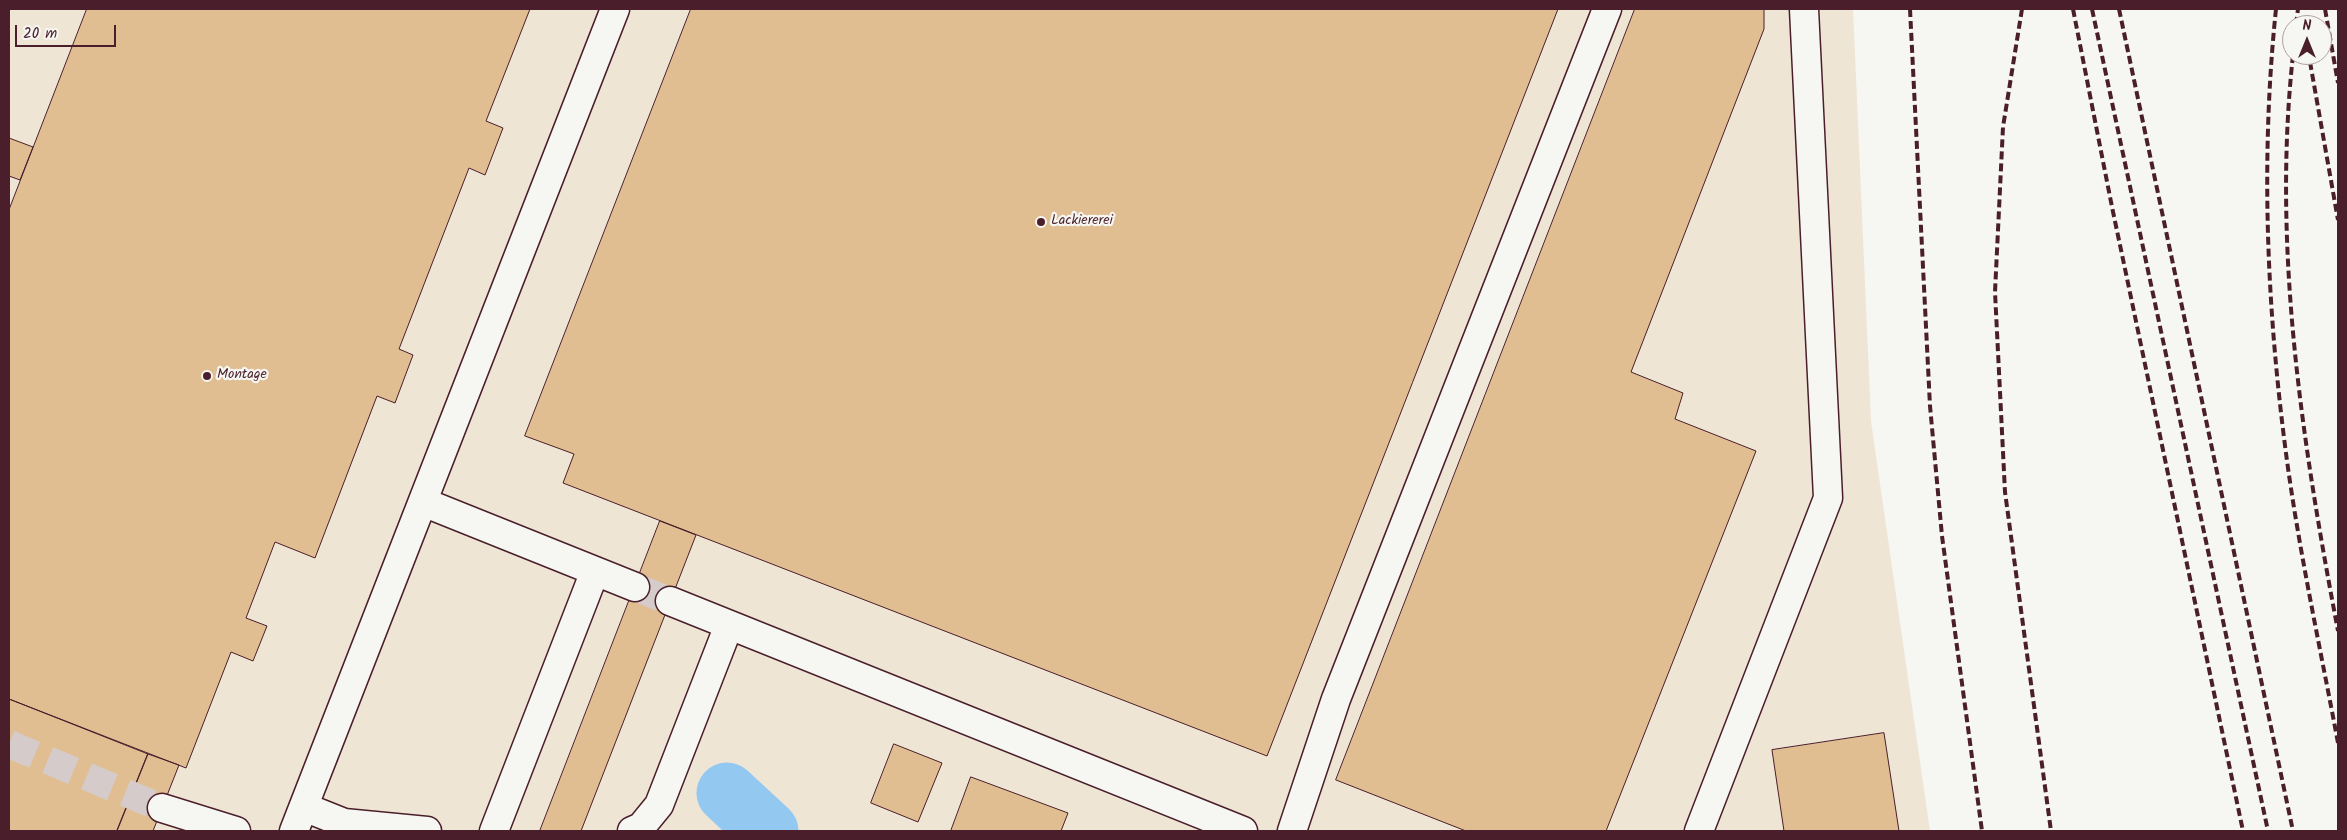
<!DOCTYPE html>
<html>
<head>
<meta charset="utf-8">
<style>
	body { margin:0 }
	#map { position:relative; width:2347px; height:840px; overflow:hidden; background:#f6f6f2; font-family:Kalam,sans-serif }
	canvas { display:block }
	.frame { position:absolute; inset:0; border:10px solid #4a1f2b; pointer-events:none }
	.north { position:absolute; left:2282px; top:15px; width:50px; height:50px; box-sizing:border-box; background:#f6f6f2; border:1px solid #b1a0a2; border-radius:50%; rotate:0deg; font-size:14px; font-weight:700; line-height:20px; text-align:center; color:#4a1f2b }
	.north::after { content:''; display:block; margin:auto; width:18px; height:22px; background:#4a1f2b; clip-path:polygon(50% 0,100% 100%,50% 72%,0 100%) }
	.scale { position:absolute; left:15px; top:25px; width:101px; height:22px; box-sizing:border-box; border:2px solid #4a1f2b; border-top:0; padding-left:6px; font-size:15px; line-height:18px; white-space:nowrap; color:#4a1f2b; -webkit-text-stroke:4px #f6f6f2; paint-order:stroke }
</style>
</head>
<body>
<div id="map">
<canvas width="2347" height="840"></canvas>
<div class="frame"></div>
<div class="north">N</div>
<div class="scale">20 m</div>
</div>
<script>
const ctx = document.querySelector('canvas').getContext('2d');
ctx.lineJoin = 'round';
function fill(path, color) {
  ctx.fillStyle = color;
  ctx.fill(path, 'evenodd');
}
function trace(path, color, width, dash) {
  ctx.strokeStyle = color;
  ctx.lineWidth = width;
  ctx.lineCap = dash ? 'butt' : 'round';
  ctx.setLineDash(dash || []);
  ctx.stroke(path);
}
function drawText(font, color, halo, rows, align = 'center') {
  ctx.font = font + ' Kalam,sans-serif';
  ctx.lineWidth = 4.5;
  ctx.setLineDash([]);
  ctx.textBaseline = 'middle';
  ctx.strokeStyle = halo;
  ctx.fillStyle = color;
  for (const [text, x, y, turn = 0] of rows) {
    ctx.save();
    ctx.translate(x, y);
    ctx.rotate((+turn || 0) * Math.PI / 180);
    ctx.textAlign = isNaN(turn) ? turn : align;
    if (halo) ctx.strokeText(text, 0, 0);
    ctx.fillText(text, 0, 0);
    ctx.restore();
  }
}
fill(new Path2D(`
	M9,9h1844l18,412 59,410h-1921z`), '#efe5d5');
trace(new Path2D(`
	M727,793l41,38`), '#93c9f1', 61);
const building = new Path2D(`
	M87,9h443l-44,112 17,7 -18,47 -16,-7 -70,181 14,6 -18,48 -18,-7 -62,162 -40,-16 -29,76 21,8 -14,35 -22,-9 -45,116 -177,-69v-489z
	M691,9h867l-291,747 -704,-273 11,-29 -49,-18z
	M1635,9h129v20l-133,343 52,21 -8,26 81,32 -150,380h-140l-130,-51z
	M9,138l24,9 -13,33 -11,-4z
	M660,521l36,14 -115,296h-41z
	M9,699l139,55 -31,77h-108z
	M1884,733l15,98h-115l-12,-81z
	M894,744l48,19 -24,59 -47,-19z
	M148,754l31,11 -26,66h-36z
	M971,777l97,36 -7,18h-110z`);
fill(building, '#e0be92');
trace(building, '#4a1f2b', 1);
trace(new Path2D(`
	M635,587l35,14
	M9,744l153,64`), '#d4cbca', 28, [28, 14]);
const minor = new Path2D(`
	M423,502l212,85
	M670,601l573,230
	M304,807l40,16 83,8
	M162,808l74,23
	M294,831l321,-822
	M494,831l101,-260
	M632,831l9,-4 18,-22 70,-180
	M1292,831l44,-132 271,-690
	M1699,831l129,-333 -24,-489`);
trace(minor, '#4a1f2b', 31);
trace(minor, '#f6f6f2', 28);
trace(new Path2D(`
	M1910,9l20,397 12,130 40,295
	M2022,9l-19,118 -8,165 10,200 46,339
	M2073,9l39,198 131,624
	M2092,9l176,822
	M2119,9l174,822
	M2276,9c-16,152 -9,307 12,459 13,92 33,184 50,275
	M2325,9l13,74
	M2296,25l2,-16
	M2293,55c-21,192 9,387 45,576
	M2310,62l28,158`), '#4a1f2b', 4, [8, 4]);
for (const [x, y, r, color] of [
	[1041,222,5,"#4a1f2b"],
	[207,376,5,"#4a1f2b"]
]) {
  const dot = new Path2D();
  dot.arc(x, y, r, 0, 2 * Math.PI);
  ctx.fillStyle = color;
  ctx.fill(dot);
  trace(dot, '#f6f6f2', 2);
}
drawText('14px', '#4a1f2b', '#f6f6f2', [
	["Lackiererei",1051,222],
	["Montage",217,376]
], 'left');
</script>
</body>
</html>
